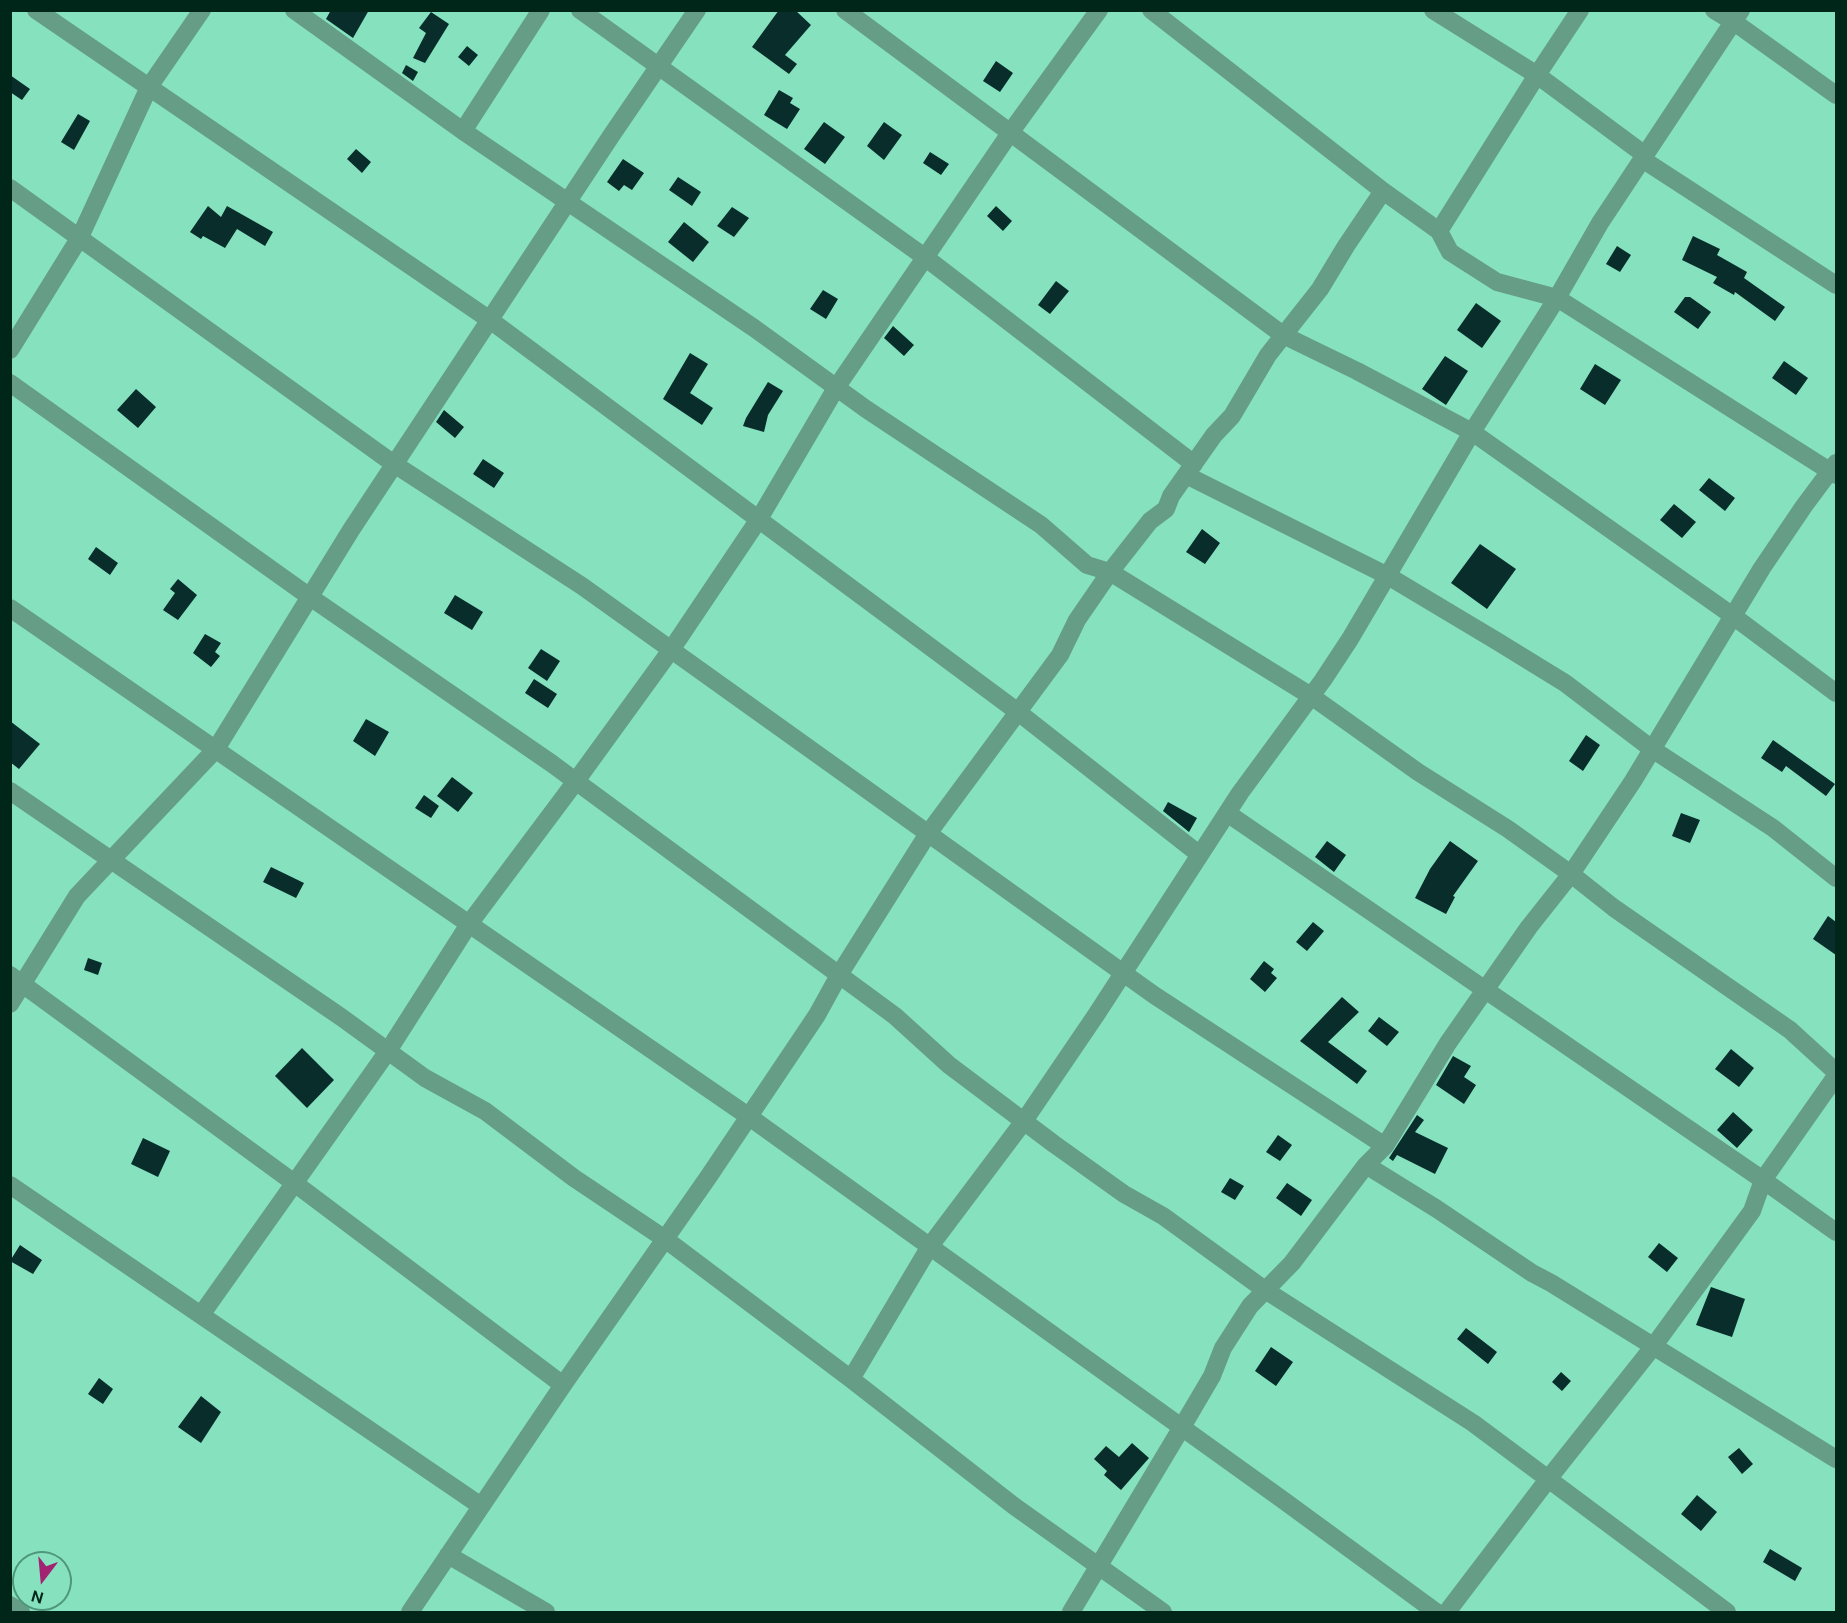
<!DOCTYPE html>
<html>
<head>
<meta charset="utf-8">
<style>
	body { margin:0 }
	#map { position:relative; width:1847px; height:1623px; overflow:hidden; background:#85e1be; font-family:"DM Sans",sans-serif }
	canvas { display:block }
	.frame { position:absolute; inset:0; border:12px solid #00261a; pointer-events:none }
	.north { position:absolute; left:12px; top:1551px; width:60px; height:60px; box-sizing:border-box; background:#85e1be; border:2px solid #50967c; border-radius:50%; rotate:196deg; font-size:16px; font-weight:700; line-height:24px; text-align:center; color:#00261a }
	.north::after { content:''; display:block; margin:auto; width:21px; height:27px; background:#a32373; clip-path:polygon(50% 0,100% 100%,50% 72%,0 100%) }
</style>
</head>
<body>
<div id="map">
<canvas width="1847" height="1623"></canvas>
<div class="frame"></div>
<div class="north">N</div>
</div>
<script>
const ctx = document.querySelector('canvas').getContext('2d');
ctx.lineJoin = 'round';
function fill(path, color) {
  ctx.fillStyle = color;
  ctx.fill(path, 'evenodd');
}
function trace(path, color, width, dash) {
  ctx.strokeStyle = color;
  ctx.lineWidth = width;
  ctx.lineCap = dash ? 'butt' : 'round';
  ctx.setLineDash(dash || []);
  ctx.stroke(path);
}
fill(new Path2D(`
	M331,10h38l-16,28 -27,-19z
	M779,10h16l16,15 -26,30 12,9 -8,10 -37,-27z
	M431,12l18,12 -24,39 -12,-5 13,-25 -7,-5z
	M467,46l11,9 -9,11 -11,-9z
	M996,61l17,12 -13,19 -17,-11z
	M406,65l12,7 -5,9 -11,-8z
	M10,75l20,14 -8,11 -12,-8z
	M779,90l14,8 -3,5 10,6 -13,20 -23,-14z
	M78,114l12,7 -16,29 -13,-8z
	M824,122l21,15 -20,27 -21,-15z
	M884,122l18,13 -18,25 -17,-14z
	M356,149l15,13 -9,11 -15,-14z
	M930,152l19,12 -8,11 -18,-12z
	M623,159l21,14 -12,17 -8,-5 -5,6 -12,-9z
	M678,177l23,15 -9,14 -23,-16z
	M208,206l13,11 6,-11 46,26 -8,14 -28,-17 -12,19 -22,-12 -2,3 -11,-7z
	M996,206l16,15 -9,10 -16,-15z
	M732,207l17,11 -15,19 -17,-11z
	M684,222l25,20 -16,20 -25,-20z
	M1693,236l27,13 -3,6 30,17 -3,6 41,29 -10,14 -40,-29 -1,3 -21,-12 4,-6 -35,-17z
	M1617,246l14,9 -11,17 -14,-8z
	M1056,281l13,10 -19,23 -12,-9z
	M823,290l15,9 -12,20 -16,-10z
	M1685,297h5l21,15 -13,17 -24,-17z
	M1476,303l25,18 -19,27 -25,-18z
	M893,326l21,19 -10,11 -20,-18z
	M690,353l18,11 -18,29 23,15 -11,17 -39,-26z
	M1445,356l23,15 -22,34 -24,-16z
	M1784,361l24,17 -12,17 -24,-17z
	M1595,364l26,16 -16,25 -25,-16z
	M768,382l15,9 -15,24 -4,17 -21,-6 3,-8z
	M136,389l20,18 -18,21 -21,-18z
	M444,410l20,17 -9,11 -19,-16z
	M483,459l21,14 -10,15 -21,-14z
	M1709,478l26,20 -10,13 -26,-21z
	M1674,504l22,18 -14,16 -22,-18z
	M1202,529l18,14 -15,21 -19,-12z
	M1480,544l36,25 -29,40 -36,-26z
	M96,547l22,16 -8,12 -22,-16z
	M178,579l19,16 -19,25 -15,-10 12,-17 -5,-4z
	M455,595l28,17 -11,18 -28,-17z
	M205,634l16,9 -6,9 5,4 -9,11 -18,-14z
	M541,649l19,12 -13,20 -19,-13z
	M534,679l23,15 -9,14 -23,-15z
	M366,719l23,13 -14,24 -22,-15z
	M10,721l30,23 -21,25 -9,-7z
	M1586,735l14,10 -17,26 -14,-10z
	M1773,740l62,44 -9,12 -40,-30 -4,6 -21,-14z
	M452,777l21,16 -15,19 -21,-16z
	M424,795l15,11 -8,12 -16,-10z
	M1168,802l29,16 -8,14 -26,-21z
	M1681,813l19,7 -10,23 -18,-7z
	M1327,841l19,14 -12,17 -19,-15z
	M1450,841l28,20 -25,35 2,1 -9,17 -31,-16 15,-29z
	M271,867l33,16 -8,15 -33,-16z
	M1828,916l8,6v33l-23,-16z
	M1313,922l11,9 -17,20 -11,-9z
	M88,958l14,5 -4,12 -14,-5z
	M1264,961l10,8 -3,4 6,5 -12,14 -15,-13z
	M1342,997l17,15 -31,30 39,29 -10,13 -57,-43z
	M1379,1017l20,15 -12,14 -19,-15z
	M302,1048l32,32 -27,28 -32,-32z
	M1731,1049l23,19 -15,19 -24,-18z
	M1453,1056l18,10 -7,11 12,8 -12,19 -28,-19z
	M1733,1112l20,18 -16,18 -20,-18z
	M1417,1115l7,5 -9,12 33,16 -13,26 -38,-19 -4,6 -4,-3z
	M1278,1135l14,10 -12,16 -14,-9z
	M143,1138l27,13 -12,26 -27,-13z
	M1230,1178l14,8 -9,14 -14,-8z
	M1287,1183l25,17 -11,16 -25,-18z
	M1659,1243l19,15 -11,14 -19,-15z
	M20,1245l22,15 -9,14 -23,-13z
	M1711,1287l34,12 -13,38 -36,-12z
	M1466,1328l31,24 -9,12 -31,-25z
	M1271,1347l22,15 -17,24 -21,-15z
	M1561,1372l10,9 -9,10 -10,-9z
	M99,1378l14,11 -10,15 -15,-10z
	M201,1396l20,16 -20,31 -23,-16z
	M1132,1443l17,15 -28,32 -17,-15 3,-4 -13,-12 12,-13 13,11z
	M1739,1448l14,16 -11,10 -14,-17z
	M1697,1495l20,17 -16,19 -20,-17z
	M1770,1549l32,19 -7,13 -32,-19z`), '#082d2a');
trace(new Path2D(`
	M36,10l454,310 528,392 182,143
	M294,10l169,121 291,197 112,81 175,116 46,40 23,7 201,124 107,76 90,57 63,45 43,34 176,122 46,42
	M580,10l346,248 268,206
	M845,10l438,325 74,36 115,61 261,184 103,77
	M1151,10l232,181
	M1433,10l104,65 108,80
	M1714,10l20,12 102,73
	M463,131l78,-121
	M1642,159l194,126
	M10,188l384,276 188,122 572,409 231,151 -19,19 71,44 95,64 19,10 285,176
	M1439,231l98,-156 43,-65
	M10,350l70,-113 69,-150 53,-77
	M10,383l300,214 241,166 344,253 54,49 105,79 70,50 39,22 102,74 208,133 254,189
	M1186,475l202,101 107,64 70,43 87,66 121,79 63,50
	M10,608l738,508 535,384 153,112
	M10,791l331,226 84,61 60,33 89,67 91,61 186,140 163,127 149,106
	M1227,813l536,367 73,52
	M10,975l283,207 270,203
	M10,1004l67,-108 139,-147 135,-219 260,-394 86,-126
	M1385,1146l63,-103 81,-116 42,-53 62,-93 129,-213 42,-62 32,-43
	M10,1185l471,321
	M201,1315l187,-264 81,-127 107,-143 95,-131 88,-131 77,-131 174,-255 89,-123
	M851,1379l79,-133 94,-125 72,-106 144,-222 83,-113 27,-41 122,-207 85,-134 43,-75 141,-213
	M448,1555l98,57
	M10,1605l11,7
	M410,1612l153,-227 146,-209 108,-161 22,-40 88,-140 133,-180 17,-35 33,-48 40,-51 16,-12 5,-13 43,-61 18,-19 36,-61 52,-66 26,-43 37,-55 56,40 11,21 47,30 60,16 279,177
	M1071,1612l111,-185 30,-51 11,-28 27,-42 42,-43 74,-98
	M1447,1612l102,-134 104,-131 99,-136 11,-31 73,-104`), '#669d87', 18);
</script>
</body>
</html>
